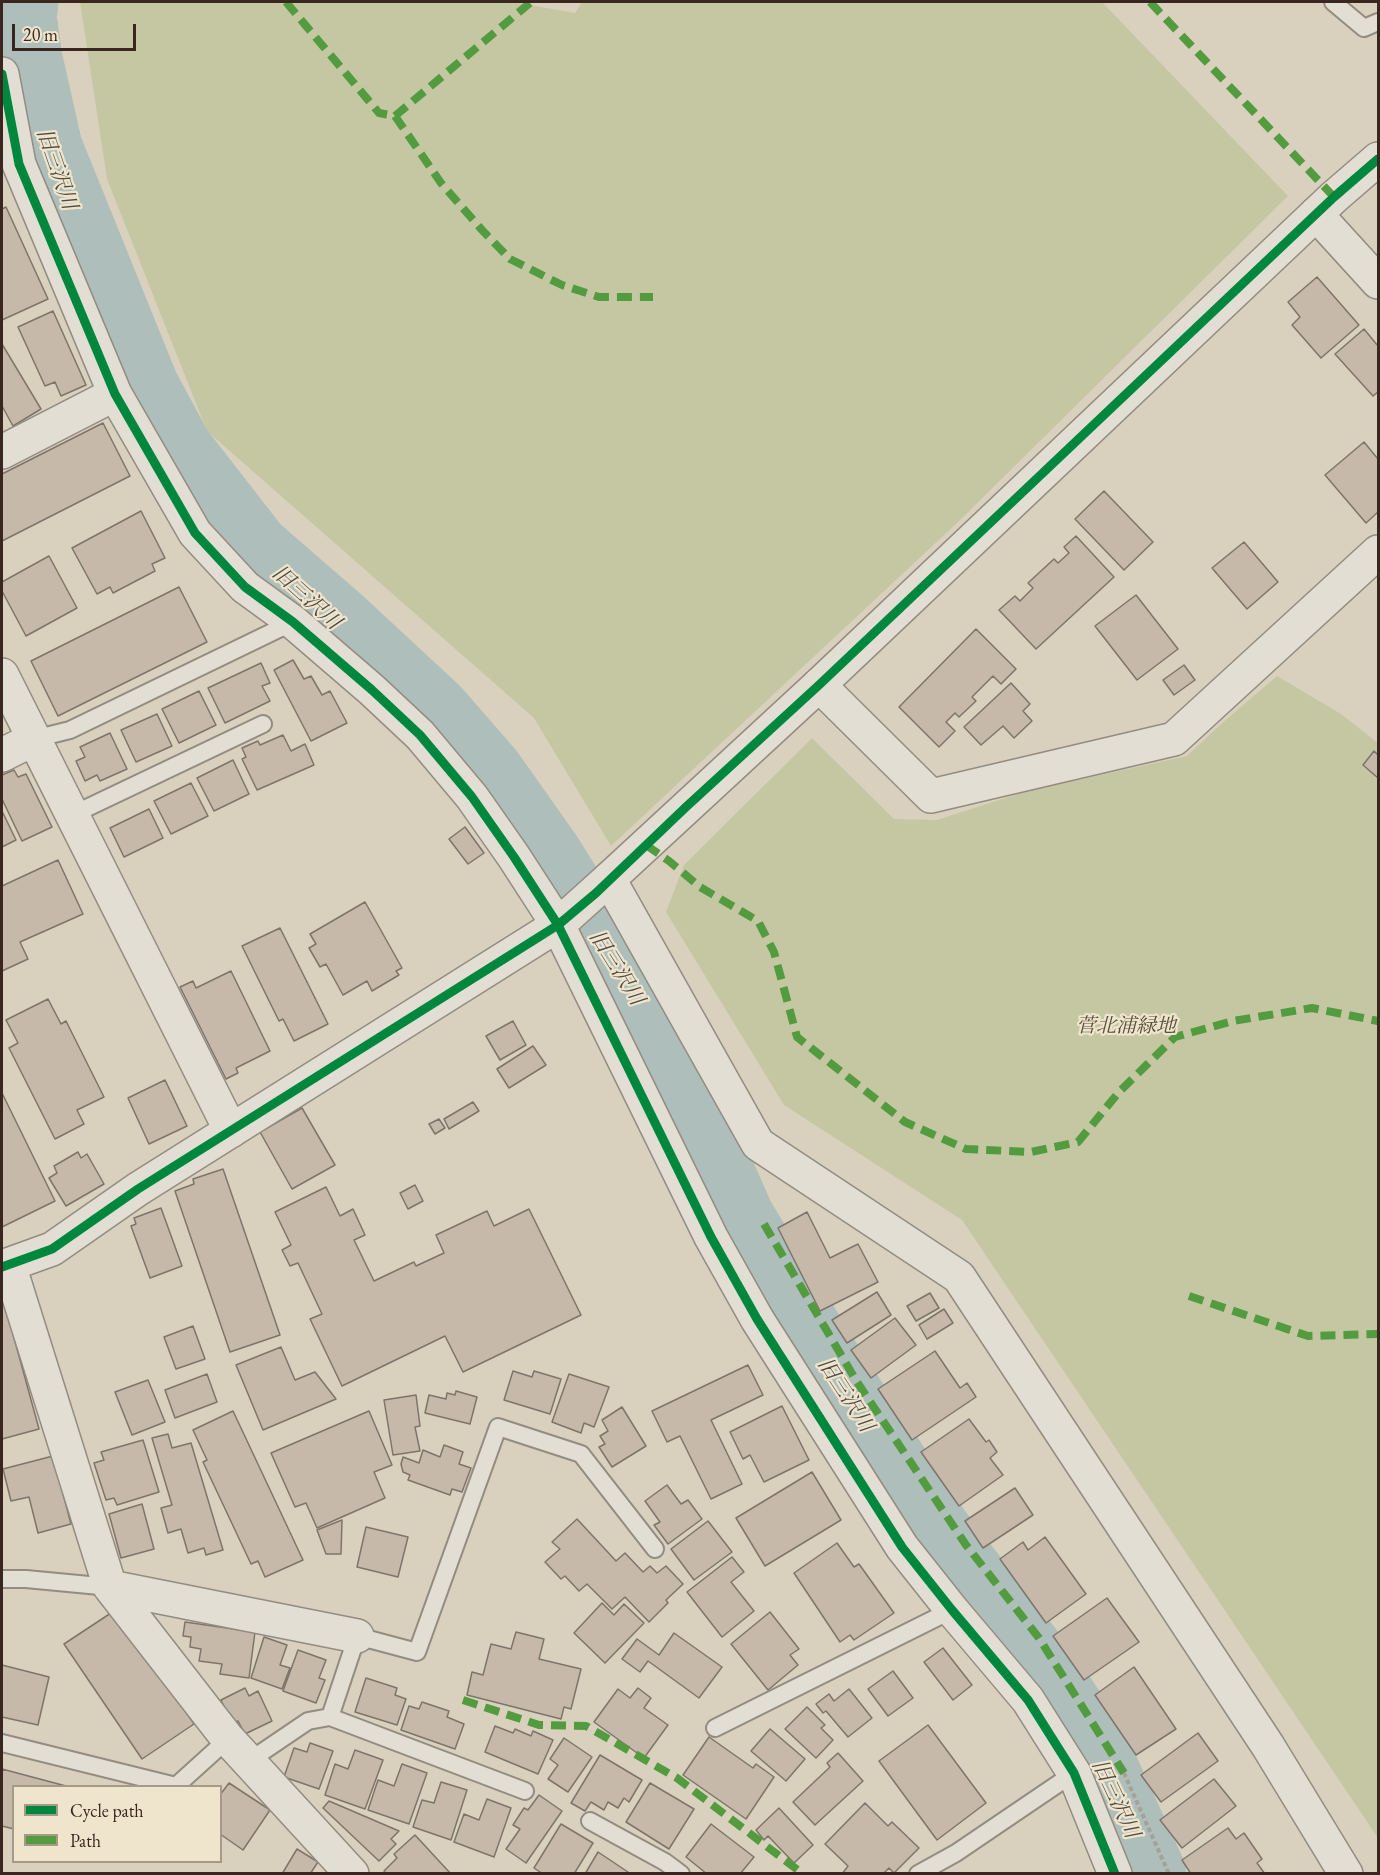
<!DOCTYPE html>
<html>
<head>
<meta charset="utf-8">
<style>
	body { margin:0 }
	#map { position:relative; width:1380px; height:1875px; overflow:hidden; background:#d9d1bd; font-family:"EB Garamond",serif }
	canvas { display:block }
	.frame { position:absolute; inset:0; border:3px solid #39261f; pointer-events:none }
	.legend { position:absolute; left:12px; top:1785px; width:210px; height:78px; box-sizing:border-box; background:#eee5cc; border:2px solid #a69987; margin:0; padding:8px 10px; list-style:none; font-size:18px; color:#39261f }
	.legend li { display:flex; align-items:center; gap:12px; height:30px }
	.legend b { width:30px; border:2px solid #a69987 }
	.scale { position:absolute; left:12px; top:24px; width:124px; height:27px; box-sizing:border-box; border:3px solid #39261f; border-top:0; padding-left:8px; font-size:18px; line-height:21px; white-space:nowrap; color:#39261f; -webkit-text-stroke:4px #eee5cc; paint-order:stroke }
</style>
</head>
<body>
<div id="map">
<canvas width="1380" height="1875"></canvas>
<div class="frame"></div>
<ul class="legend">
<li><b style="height:8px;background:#00873e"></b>Cycle path</li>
<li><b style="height:8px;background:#529c3f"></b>Path</li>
</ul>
<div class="scale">20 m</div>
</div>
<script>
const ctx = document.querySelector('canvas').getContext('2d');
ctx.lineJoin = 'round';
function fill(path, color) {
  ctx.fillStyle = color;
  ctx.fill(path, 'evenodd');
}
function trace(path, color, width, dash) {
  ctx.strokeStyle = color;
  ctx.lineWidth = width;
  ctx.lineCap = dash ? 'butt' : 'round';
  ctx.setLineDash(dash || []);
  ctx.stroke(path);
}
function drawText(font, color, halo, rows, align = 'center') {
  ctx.font = font + ' "EB Garamond","Noto Serif JP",serif';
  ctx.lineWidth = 4.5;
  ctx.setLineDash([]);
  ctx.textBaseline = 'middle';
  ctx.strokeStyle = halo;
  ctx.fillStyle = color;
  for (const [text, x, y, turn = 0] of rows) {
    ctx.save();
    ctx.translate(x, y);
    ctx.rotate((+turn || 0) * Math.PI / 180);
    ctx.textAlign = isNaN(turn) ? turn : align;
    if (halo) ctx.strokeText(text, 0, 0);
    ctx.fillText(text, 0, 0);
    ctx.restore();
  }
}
fill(new Path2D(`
	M80,2h433l62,11 7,-11h520l186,194 -331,327 -346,323 -77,-128 -327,-287 -100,-252z
	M1277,676l64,38 37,29v1095l-416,-618 -178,-115 -118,-193 18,-47 128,-127 82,81 43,1 90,-29 160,-35 34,-32z`), '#c5c7a3');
trace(new Path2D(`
	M21,2l-2,15 6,42 20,89 97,240 34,63 77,99 84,73 96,89 54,62 60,85 108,173 82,186 77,128 120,186 110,143 47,72 58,127`), '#aebeba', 75);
const building = new Path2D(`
	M6,207l42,92 -46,21v-111z
	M1317,277l42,48 -38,33 -29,-33 8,-8 -12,-15z
	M53,311l33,74 -25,11 -6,-14 -10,4 -27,-59z
	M1364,329l14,17v46l-5,4 -38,-42z
	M2,344l39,65 -28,17 -11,-20z
	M103,423l27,53 -128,65v-67z
	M1364,442l14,17v53l-12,11 -41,-48z
	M1104,491l49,51 -29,28 -49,-51z
	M141,511l24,47 -13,6 3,7 -42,22 -3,-6 -13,7 -25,-46z
	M1076,536l38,41 -78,72 -37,-39 16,-14 5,5 13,-13 -5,-5 26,-24 4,4 11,-10 -5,-6z
	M1244,542l34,40 -31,27 -35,-41z
	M49,556l28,52 -51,28 -24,-45v-9z
	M179,587l28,55 -149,74 -27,-55z
	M1136,595l42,54 -41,31 -42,-54z
	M976,629l40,40 -15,15 -8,-8 -21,21 4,4 -17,16 -4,-4 -9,9 9,9 -16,16 -40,-40z
	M293,660l11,19 7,-3 11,19 8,-4 17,32 -36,18 -37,-71z
	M261,663l9,20 -8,3 8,15 -45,22 -17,-35z
	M1184,665l11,15 -21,15 -11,-15z
	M1011,683l19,21 -7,7 9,10 -18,17 -11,-12 -22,19 -17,-18z
	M199,691l17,34 -37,18 -17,-34z
	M157,714l15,32 -36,16 -15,-32z
	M110,733l17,36 -27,12 -3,-6 -12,6 -9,-20 9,-4 -5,-10z
	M283,735l8,16 14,-7 9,21 -57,25 -15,-31 4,-2 -4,-9 16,-7 2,4z
	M1374,751l4,4v23l-15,-13z
	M233,760l16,34 -35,17 -17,-33z
	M14,770l4,7 8,-3 26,53 -30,14 -20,-42v-24z
	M191,783l17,33 -37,18 -17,-33z
	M149,809l14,29 -39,19 -14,-29z
	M2,811l14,29 -14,7z
	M465,827l19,26 -16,11 -19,-25z
	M58,860l25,54 -63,28 8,17 -26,12v-85z
	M365,902l37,66 -6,3 3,4 -27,16 -5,-10 -24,14 -17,-31 -6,3 -11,-19 7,-4 -6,-10z
	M280,928l48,96 -34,17 -11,-22 -4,2 -37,-75z
	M231,971l39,80 -34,17 2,5 -12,6 -46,-92 13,-6 3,7z
	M48,999l13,25 5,-3 38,76 -27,13 7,14 -29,15 -46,-91 9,-5 -12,-23z
	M513,1021l13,24 -26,15 -14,-24z
	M533,1046l13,19 -37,23 -12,-19z
	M165,1080l22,46 -38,18 -21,-46z
	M2,1093l53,108 -53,26z
	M473,1102l6,9 -30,18 -5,-10z
	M302,1108l33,57 -43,24 -32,-57z
	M439,1119l6,9 -10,6 -6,-10z
	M78,1152l3,6 6,-4 17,30 -38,22 -17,-28 8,-5 -3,-7z
	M223,1169l57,166 -50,17 -55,-161 19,-7 -1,-5z
	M415,1185l8,16 -15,8 -8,-16z
	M326,1187l14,29 13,-7 12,26 -11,5 20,41 40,-19 2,4 28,-13 -8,-18 51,-24 7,15 35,-17 52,106 -118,57 -18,-36 -103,50 -32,-67 12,-5 -24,-51 -8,3 -8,-16 9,-5 -16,-33z
	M161,1208l21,58 -32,12 -19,-52 5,-2 -2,-6z
	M807,1212l23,46 28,-14 20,38 -58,29 -42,-83z
	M877,1292l14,23 -44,28 -15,-23z
	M930,1293l9,15 -23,13 -9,-15z
	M2,1294l37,135 -37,10z
	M944,1309l9,14 -26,16 -8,-14z
	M895,1318l21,27 -45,33 -20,-28z
	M193,1326l12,33 -29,10 -12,-32z
	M281,1347l14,33 20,-8 21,27 -73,31 -27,-65z
	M935,1351l25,37 7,-5 9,14 -64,43 -34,-51z
	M748,1365l15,30 -52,25 31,64 -31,15 -31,-63 -13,6 -15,-31z
	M513,1371l19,6 2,-6 27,8 -11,35 -46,-14z
	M207,1374l10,28 -42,16 -10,-28z
	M569,1374l40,13 -15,40 -10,-4 -3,10 -29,-11z
	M148,1380l17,42 -33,13 -17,-43z
	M456,1391l21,6 -7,27 -45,-11 4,-18 17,4 1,-6 8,2z
	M416,1395l4,31 -5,1 5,24 -27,4 -9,-55z
	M782,1406l27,54 -45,22 -14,-27 -7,4 -13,-27z
	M622,1407l24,39 -34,21 -13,-20 6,-3 -5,-8 8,-5 -6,-11z
	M233,1411l70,149 -38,17 -7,-16 -7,3 -48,-102 4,-2 -14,-30z
	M369,1411l23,54 -18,7 11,26 -68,30 -11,-25 -11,4 -24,-54z
	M969,1419l17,23 3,-2 8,12 -7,6 13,17 -44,31 -38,-54z
	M168,1434l4,14 19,-5 32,107 -17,5 -2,-7 -16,5 -7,-24 -13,4 -7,-25 11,-3 -20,-67z
	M143,1440l16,52 -42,13 -3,-7 -8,2 -12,-37 10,-3 -3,-8z
	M444,1445l19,7 -4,12 12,4 -9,24 -10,-3 -2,6 -42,-15 2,-5 -7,-3 -2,-8 2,-7 16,6 4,-13 17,7z
	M53,1456l18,68 -33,9 -9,-36 -18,4 -8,-32z
	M812,1472l29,48 -76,46 -29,-48z
	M667,1485l14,19 7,-4 14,19 -34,25 -14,-19 6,-3 -15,-21z
	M1015,1488l18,27 -50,33 -18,-27z
	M142,1504l12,45 -33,9 -12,-44z
	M577,1519l39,42 9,-8 18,19 7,-6 7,7 9,-7 17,18 -17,16 2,3 -19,19 -24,-25 -13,12 -25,-25 -8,7 -14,-15 -4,3 -16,-17 15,-13 -8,-7z
	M342,1520l-1,34h-15l-9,-24z
	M708,1521l24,31 -38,28 -23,-31z
	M366,1527l42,10 -10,40 -41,-10z
	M1045,1537l41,57 -40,29 -46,-64 23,-17 5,8z
	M837,1543l17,24 5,-3 35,49 -40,27 -4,-5 -10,7 -46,-69z
	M732,1557l12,15 -13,10 23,29 -32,26 -35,-45z
	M1107,1598l32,44 -55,38 -31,-44z
	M602,1603l12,12 10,-11 20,19 -39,40 -31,-30z
	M117,1609l77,115 -52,35 -78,-115z
	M770,1612l29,37 -9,6 8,10 -30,25 -37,-46z
	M185,1622l70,10 -6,46 -29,-4 2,-10 -23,-3 2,-12 -11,-2 1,-10 -8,-1z
	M516,1632l28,7 -5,20 42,10 -10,40 -7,-2 -3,12 -94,-24 5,-23 11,3 8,-31 20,5z
	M674,1633l48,34 -23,31 -51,-37 -8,11 -18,-13 15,-20 22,16z
	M264,1637l23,8 -7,20 10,3 -8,21 -31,-11z
	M943,1648l29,37 -19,15 -29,-38z
	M298,1650l28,10 -7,18 6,2 -9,23 -33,-12z
	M2,1665l47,12 -11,48 -36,-8z
	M1134,1667l42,62 -40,26 -41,-60z
	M893,1671l20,27 -25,18 -20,-27z
	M366,1678l31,10 -2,7 11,4 -9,26 -42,-13z
	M245,1688l4,8 9,-5 14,30 -27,13 -7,-13 -6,3 -11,-24z
	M638,1688l13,10 -7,10 24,17 -24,33 -50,-36 24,-33 12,9z
	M849,1689l23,29 -24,19 -22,-26 -3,2 -7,-9 13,-10 5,7z
	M422,1702l27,9 -2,6 17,7 -9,25 -54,-19 8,-24 10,3z
	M807,1707l18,18 -4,3 12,12 -17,18 -31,-29z
	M928,1725l58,78 -49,37 -58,-79z
	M495,1726l18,7 2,-4 16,7 2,-5 20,9 -15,34 -53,-22z
	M770,1729l35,30 -19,22 -35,-30z
	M1198,1733l20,28 -57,41 -20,-27z
	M709,1737l44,31 3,-4 18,13 -28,42 -63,-44z
	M564,1738l28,19 -24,35 -20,-13 10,-14 -8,-6z
	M310,1743l23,8 -14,38 -35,-12 10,-29 13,4z
	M355,1750l28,10 -18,49 -40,-14 10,-31 13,5z
	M838,1753l25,28 -48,44 -22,-23 37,-35 -3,-4z
	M600,1755l42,25 -13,22 -5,-4 -6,10 -10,-6 -4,8 -13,-8 -6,9 -14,-8z
	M402,1764l25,9 -18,51 -41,-14 10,-30 16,6z
	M2,1769l64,17h-52v43l-12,-3z
	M1214,1779l22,27 -54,42 -22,-28z
	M441,1782l26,8 -16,50 -38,-13 9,-27 12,3z
	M229,1783l41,27 -27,40 -23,-16v-39z
	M650,1783l44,26 -25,40 -43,-27z
	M539,1795l23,16 -36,52 -20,-14 14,-20 -7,-4 11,-17 4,2z
	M487,1799l24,9 -17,49 -40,-15 10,-28 15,6z
	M329,1801l70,30 -8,8 5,5 -17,17 -56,-53z
	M865,1803l23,23 4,-4 27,26 -25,25 -5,-5 -6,6h-41l6,-8 -23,-22z
	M779,1808l34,37 -19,18 -26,-27 -4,4 -8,-10z
	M561,1824l32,19 -19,31h-31l-9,-6z
	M711,1824l43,33 -14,17h-33l-21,-17z
	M1228,1828l8,11 8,-6 18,26 -5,4 8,11h-74l-9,-14z
	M415,1835l36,39h-64l-3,-3 13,-13 -3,-4z
	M297,1849l21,13 -8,12h-28z
	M598,1852l33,22h-46z`);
fill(building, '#c7b9a9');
trace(building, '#7d756a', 1.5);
const service = new Path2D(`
	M1333,2l31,26 14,-6
	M34,739l36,-9 223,-108
	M72,815l191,-91
	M2,1579h24l84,8
	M330,1717l195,74
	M715,1728l237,-118
	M2,1743l174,43 52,-47
	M249,1761l59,-40 22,-4 27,-81 60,16 81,-225 83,27 74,95
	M590,1821l75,41 16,12
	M918,1874l38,-21 118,-80`);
const minor = new Path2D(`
	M2,74l17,90 96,230 80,139 50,54 48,35 79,68 48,45 52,62 42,60 44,68 153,312 46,82 145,228 50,63 76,90 46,73 41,101
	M1316,214l62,68
	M2,452l113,-58
	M2,675l229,456
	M819,685l112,111 243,-57 204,-187
	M2,755l32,-16
	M9,1265l101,322 118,152 124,135
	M2,1267l50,-18 86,-60 420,-264 51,-46 149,265 201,133 309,469 78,128
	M110,1587l247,49`);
const tertiary = new Path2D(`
	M609,879l210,-194 515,-488 44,-38`);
trace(service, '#938c80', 20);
trace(minor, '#938c80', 36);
trace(tertiary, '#938c80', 36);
trace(new Path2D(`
	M1124,1773l45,101`), '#a5a098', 4, [4.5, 3]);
trace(service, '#e2ded3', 16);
trace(minor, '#e2ded3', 33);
trace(tertiary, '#e2ded3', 33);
trace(new Path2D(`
	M286,2l93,111 16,3 46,67 41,47 28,29 52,26 37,12h54
	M1150,2l184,195
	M395,116l136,-114
	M646,845l23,16 31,26 58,34 16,31 23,85 108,85 61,27 65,3 47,-10 41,-50 56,-55 58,-16 79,-13 66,13
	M764,1224l93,158 109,163 73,93 85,135
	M1189,1296l119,40 70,-2
	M463,1700l76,25 47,1 91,52 126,96`), '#529c3f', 8, [15, 8]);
trace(new Path2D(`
	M2,74l17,90 96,230 80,139 50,54 48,35 79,68 48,45 52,62 42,60 44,68 153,312 46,82 145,228 50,63 76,90 46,73 41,101
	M2,1267l50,-18 86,-60 420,-264 38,-32 90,-86 133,-122 515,-488 44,-38`), '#00873e', 9);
drawText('italic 20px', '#584c3a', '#eee5cc', [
	["菅北浦緑地",1126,1027]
]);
drawText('italic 21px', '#524a45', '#eee5cc', [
	["旧三沢川",56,169,71],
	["旧三沢川",306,598,42],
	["旧三沢川",616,968,58],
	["旧三沢川",845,1395,57],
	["旧三沢川",1115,1799,65]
]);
</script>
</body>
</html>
